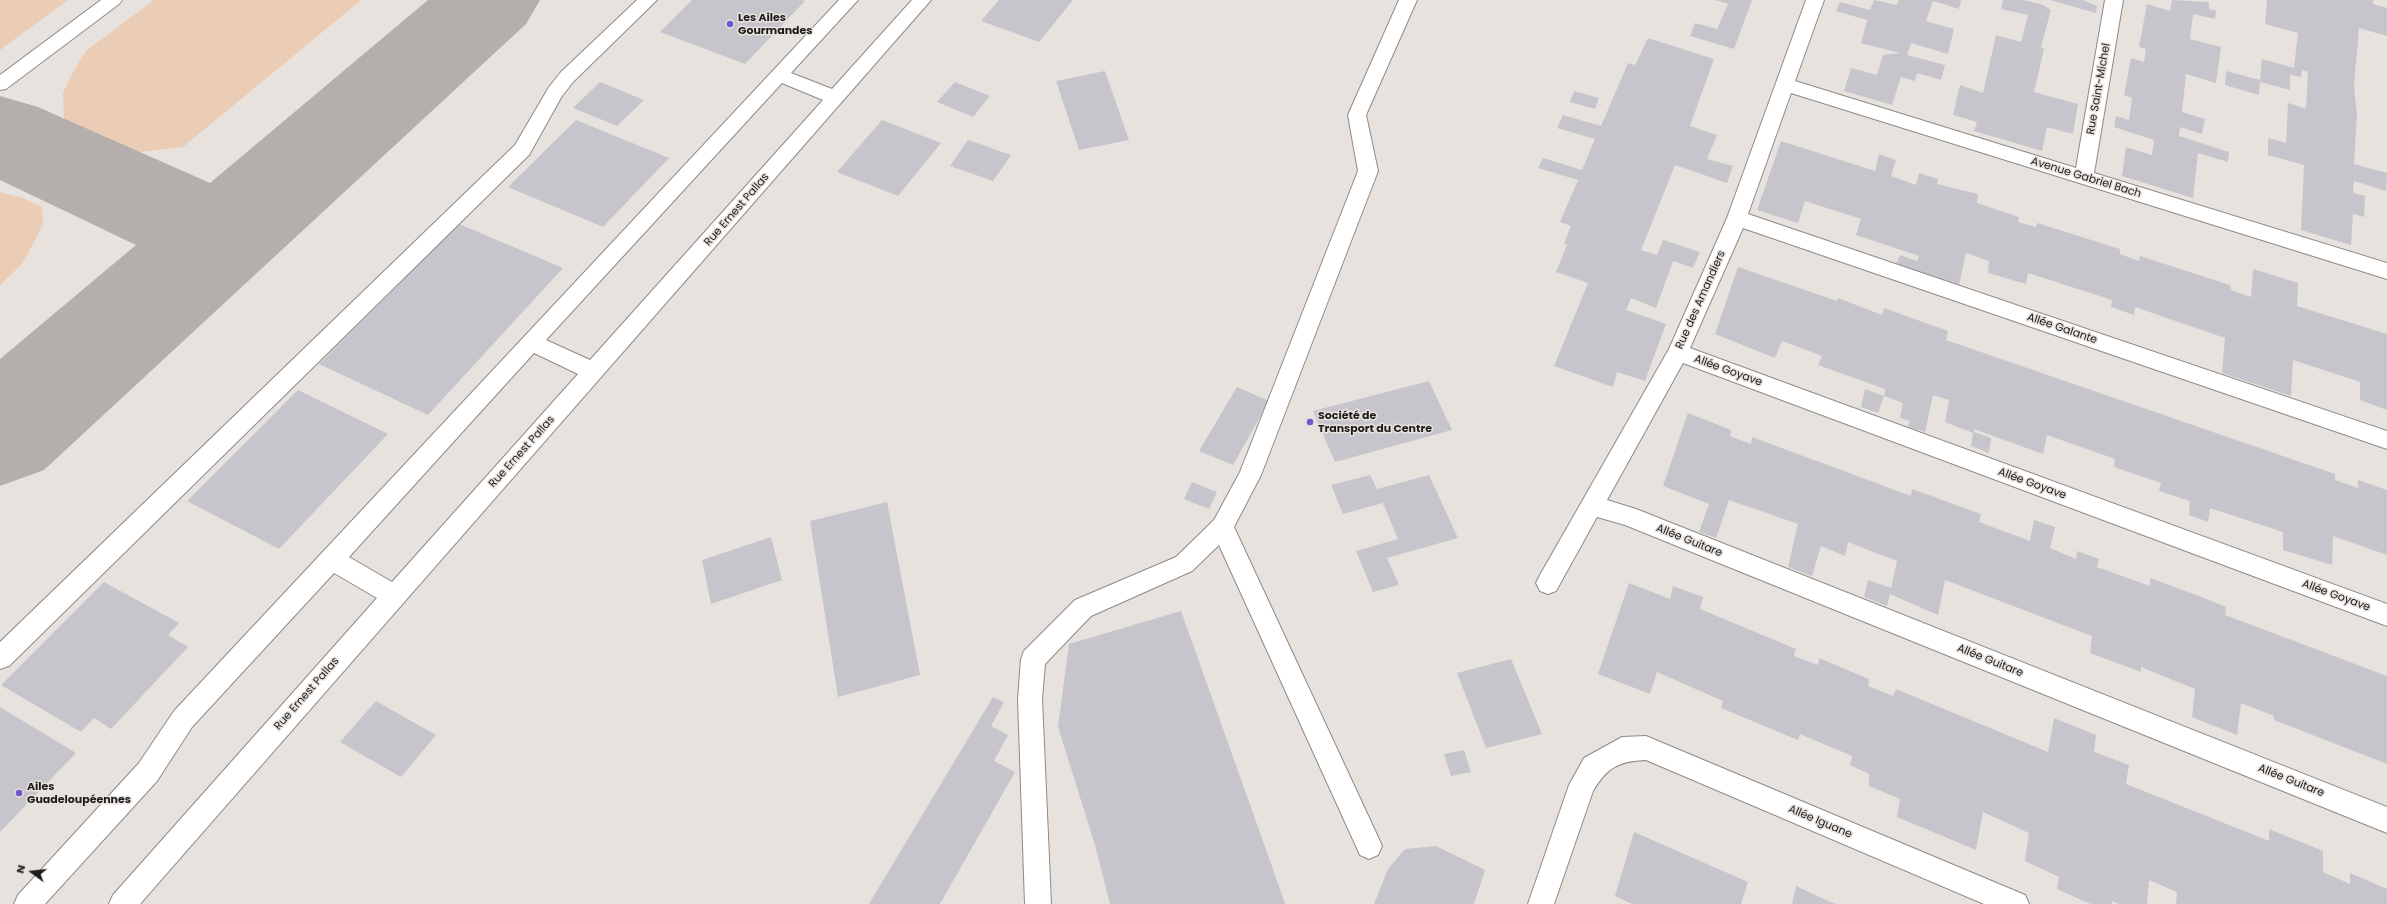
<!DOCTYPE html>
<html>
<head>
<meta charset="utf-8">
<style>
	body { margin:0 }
	#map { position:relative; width:2387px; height:904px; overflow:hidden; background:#e8e2de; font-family:Poppins,sans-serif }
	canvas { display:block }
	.north { position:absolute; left:12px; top:852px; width:40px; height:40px; -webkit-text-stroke:3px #e8e2de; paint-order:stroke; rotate:285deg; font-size:11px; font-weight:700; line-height:16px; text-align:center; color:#1e1c1a }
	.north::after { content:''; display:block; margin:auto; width:14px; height:18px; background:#1e1c1a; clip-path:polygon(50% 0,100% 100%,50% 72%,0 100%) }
</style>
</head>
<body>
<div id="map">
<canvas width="2387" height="904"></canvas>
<div class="north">N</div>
</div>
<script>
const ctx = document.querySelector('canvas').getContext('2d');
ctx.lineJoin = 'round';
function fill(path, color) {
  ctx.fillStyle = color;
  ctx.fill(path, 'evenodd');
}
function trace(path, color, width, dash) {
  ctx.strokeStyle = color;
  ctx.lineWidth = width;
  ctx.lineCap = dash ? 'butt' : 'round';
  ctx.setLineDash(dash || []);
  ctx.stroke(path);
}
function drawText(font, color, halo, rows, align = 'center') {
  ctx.font = font + ' Poppins,sans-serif';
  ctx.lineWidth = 3;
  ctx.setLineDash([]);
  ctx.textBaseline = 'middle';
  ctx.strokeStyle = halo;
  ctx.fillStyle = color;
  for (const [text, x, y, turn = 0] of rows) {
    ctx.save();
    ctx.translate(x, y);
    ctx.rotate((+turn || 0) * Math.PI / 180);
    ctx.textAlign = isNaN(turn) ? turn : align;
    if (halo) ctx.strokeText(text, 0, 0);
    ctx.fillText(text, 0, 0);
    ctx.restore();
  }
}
fill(new Path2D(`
	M0,0h68l-68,50z
	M154,0h207l-178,147 -60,7 -45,-15 -14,-19 -1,-27 10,-21 13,-21z
	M0,192l23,6 19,9 1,18 -21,39 -22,21z`), '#ebccb4');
fill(new Path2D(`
	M428,0h112l-14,24 -482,446 -44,16v-127l136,-114 -136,-65v-84l38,11 172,76z`), '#b4afac');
fill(new Path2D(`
	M692,0h109l4,1 -60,63 -85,-32z
	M999,0h74l-34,42 -58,-21z
	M1715,0h37l-18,49 -44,-13 5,-13 22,6 11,-25z
	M1874,0l23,5 2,-5h62l-2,9 -26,-8 -7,20 28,8 -6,25 -37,-11 -4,12 38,10 -4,15 -24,-7 -2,8 -14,-4 -9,28 -48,-14 7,-23 26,7 6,-20 17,-2 -39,-10 6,-23 -31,-9 4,-9 30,8z
	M2003,0h20l20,5 8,5 -9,33 -1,5 3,1 -10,43 44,12 -5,30 -26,-7 -5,24 -68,-20 3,-9 -24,-7 7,-30 23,8 13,-58 25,7 7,-27 -27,-6z
	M2050,0h33l14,6 -1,7z
	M2172,0l37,2v7l7,2 -1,8 -22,-5 -3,25 31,8 -5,36 -30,-9 -4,38 23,7 -3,15 -22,-7 -1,9 50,16 -1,10 -30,-9 -5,45 -71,-22 4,-29 26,8 2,-15 -40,-13 2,-11 13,4 3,-22 -8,-3 7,-37 13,4 2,-13 -7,-2 8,-43 23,7z
	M2267,0h106v4l14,4v28l-28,-8 -5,57 3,30 -3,49 33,9 -1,18 -32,-10 -1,12 12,3 -1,21 -11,-3 -2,31 -50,-15 3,-65 -36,-10v-17l18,5 2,-40 18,6 2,-37 -6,-2 -1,7 -11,-2v15l-30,-8 -1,13 -34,-10 1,-14 34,9 2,-21 32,9 4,-35 -33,-9z
	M1648,38l66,21 -24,67 27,9 -10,24 26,7 -6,17 -52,-18 -34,85 16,5 6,-15 37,12 -7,16 -20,-7 -17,47 -25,-10 -5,12 40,14 -21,57 -28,-9 -4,15 -59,-21 34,-83 -32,-11 11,-27 -3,-1 7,-18 -11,-4 18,-42 -40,-12 5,-10 39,12 13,-31 -38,-11 6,-13 38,11 27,-63 7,2z
	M1105,71l24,69 -50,10 -23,-69z
	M600,82l44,18 -27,26 -44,-18z
	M955,82l35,14 -17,21 -36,-15z
	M1574,91l25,7 -4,11 -25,-7z
	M576,120l93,38 -66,69 -95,-40z
	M882,120l59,23 -43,53 -61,-24z
	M968,140l43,15 -18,26 -43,-15z
	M1781,141l94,30 4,-17 17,6 -5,16 25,9 3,-12 19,6 -1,5 41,10 -1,9 42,14 -1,5 18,5 1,-4 83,26v5l19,7 1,-5 90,29 1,5 20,7 2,-28 45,14 -1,23 90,28v76l-27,-10v-18l-67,-22 -2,36 -69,-23 3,-35 -90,-31 -1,8 -23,-8 1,-7 -84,-27 -2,11 -38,-11 1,-12 -23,-8 -7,32 -63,-21 4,-9 17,6 2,-5 -63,-21 5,-16 -56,-18 -7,22 -41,-13z
	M459,224l104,44 -135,147 -109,-51z
	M1738,267l99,34 1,-3 44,17 2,-7 64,23 -2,9 389,134v6l23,8v-8l29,10v65l-54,-19 -1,29 -49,-15v-18l-73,-24 -2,14 -19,-7 1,-14 -31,-10 2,-8 -47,-16 1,-8 -68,-24 -4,19 -69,-25v3l17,6 -2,15 -18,-7 2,-13 -28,-11 4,-22 -16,-5 -8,37 -17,-5 2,-6 -10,-3 3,-15 -19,-7 -6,17 -17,-6 4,-18 19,7 1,-7 -67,-24 4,-9 -40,-15 -7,17 -60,-24z
	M1429,381l23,49 -117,32 -22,-51z
	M1237,387l32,14 -36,64 -34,-14z
	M298,390l90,44 -109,115 -92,-48z
	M1688,413l43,17 -1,6 21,8 1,-7 159,59 1,-7 69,25 -2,8 51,19 4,-21 21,7 -5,21 26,11 1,-8 22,8 -2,8 53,19v-8l54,20 22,9 -1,8 162,61v88l-113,-44v-4l-33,-13 -4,32 -45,-18 3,-28 -54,-22v5l-51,-19 2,-17 -147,-56 -7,35 -48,-21 -3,12 -23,-9 4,-17 23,8 6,-27 -49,-19 -3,14 -24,-10 -9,30 -24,-9 10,-43 -69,-24 -13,38 -17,-6 10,-28 -46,-18z
	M1370,475l7,14 52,-14 29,63 -71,20 12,27 -26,7 -17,-41 42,-12 -15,-36 -40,11 -12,-29z
	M1192,482l25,10 -8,17 -25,-10z
	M887,502l33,173 -82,22 -28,-176z
	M771,537l11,43 -71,24 -9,-44z
	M104,582l75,41 -11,12 20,12 -77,82 -17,-11 -13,14 -80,-47z
	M1629,583l41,16 3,-13 30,11 -3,12 96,40 -2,7 24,9 1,-7 50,21 -1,7 25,10 3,-7 152,63 6,-34 42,17 -2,17 35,13 -3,19 143,57v-12l54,22v21l27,12v-11l37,16v15h-211l1,-12 -28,-12 -2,24h-28l-7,-3v3h-21l-12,-5 -22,-10 2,-12 -34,-16 4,-28 -46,-21 -7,38 -79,-33 3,-18 -31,-13v-12l-19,-9 2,-9 -52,-22 -2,6 -77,-32 2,-7 -66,-29 -7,22 -52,-20z
	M1181,611l93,261 11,32h-175l-15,-59 -37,-118 11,-83z
	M1511,659l31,75 -56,14 -29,-75z
	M993,697l11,5 -13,24 17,9 -14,26 21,11 -75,132h-71z
	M376,701l60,34 -35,42 -61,-35z
	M0,707l76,46 -76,79z
	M1464,750l7,22 -20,4 -7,-22z
	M1634,832l114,50 -7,22h-109l-17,-8z
	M1436,846l49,24 -11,34h-100l14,-35 17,-20z
	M1796,886l32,15 8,3h-44z`), '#c5c5cb');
const minor = new Path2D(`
	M101,0h21l-3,4 -113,85 -6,1v-15z
	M637,0h20l-84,82 -11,14 -33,59 -520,511 -9,3v-27l515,-497 34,-58 12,-15z
	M839,0h19l-67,73 41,16 80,-89h19l-791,904h-31l4,-9 264,-297 -43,-25 -142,154 -35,54 -112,123h-31l4,-9 121,-132 35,-52zM782,83l41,17 -233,260 -44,-20zM534,353l44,21 -186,208 -43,-25z
	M1399,0h18l-51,115 12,56 -117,304 -27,52 144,310 4,9 -4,9 -9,4 -9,-4 -141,-310 -27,26 -101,45 -46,48 -3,35 9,205h-26l-7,-205 3,-40 3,-8 51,-51 101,-43 38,-37 26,-48 118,-301 -10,-56z
	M1806,0h18l-29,81 281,87 29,-168h18l-29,173 293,90v16l-596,-186 -43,121 639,217v18l-644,-221 -53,120 697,256v22l-704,-263 -76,137 29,9 751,298v26l-762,-308 -28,-8 -41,74 -8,3 -8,-3 -4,-8 4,-8 129,-226 58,-131z
	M1646,736l379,159 4,9h-45l-338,-144c-28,1 -39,8 -53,31l-39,113h-26l41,-119 15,-27 38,-21z`);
trace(minor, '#8f8a86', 2);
fill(minor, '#fff');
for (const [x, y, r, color] of [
	[730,24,4,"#7355cf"],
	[1310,422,4,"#7355cf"],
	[19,793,4,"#7355cf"]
]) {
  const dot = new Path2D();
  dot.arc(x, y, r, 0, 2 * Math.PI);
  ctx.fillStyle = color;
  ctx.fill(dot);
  trace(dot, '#e8e2de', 1.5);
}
drawText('bold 11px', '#1e1c1a', '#e8e2de', [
	["Les Ailes",738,18],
	["Gourmandes",738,31],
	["Société de",1318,416],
	["Transport du Centre",1318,429],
	["Ailes",27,787],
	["Guadeloupéennes",27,800]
], 'left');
drawText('11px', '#1e1c1a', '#e8e2de', [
	["Rue Saint-Michel",2099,89,-80],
	["Avenue Gabriel Bach",2086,178,17],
	["Rue Ernest Pallas",737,210,-49],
	["Rue des Amandiers",1701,300,-66],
	["Allée Galante",2062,329,19],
	["Allée Goyave",1728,371,20],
	["Rue Ernest Pallas",522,452,-48],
	["Allée Goyave",2032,484,20],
	["Allée Guitare",1689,541,22],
	["Allée Goyave",2336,596,20],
	["Allée Guitare",1990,661,22],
	["Rue Ernest Pallas",307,694,-49],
	["Allée Guitare",2291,781,22],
	["Allée Iguane",1820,822,23]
]);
</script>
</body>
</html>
